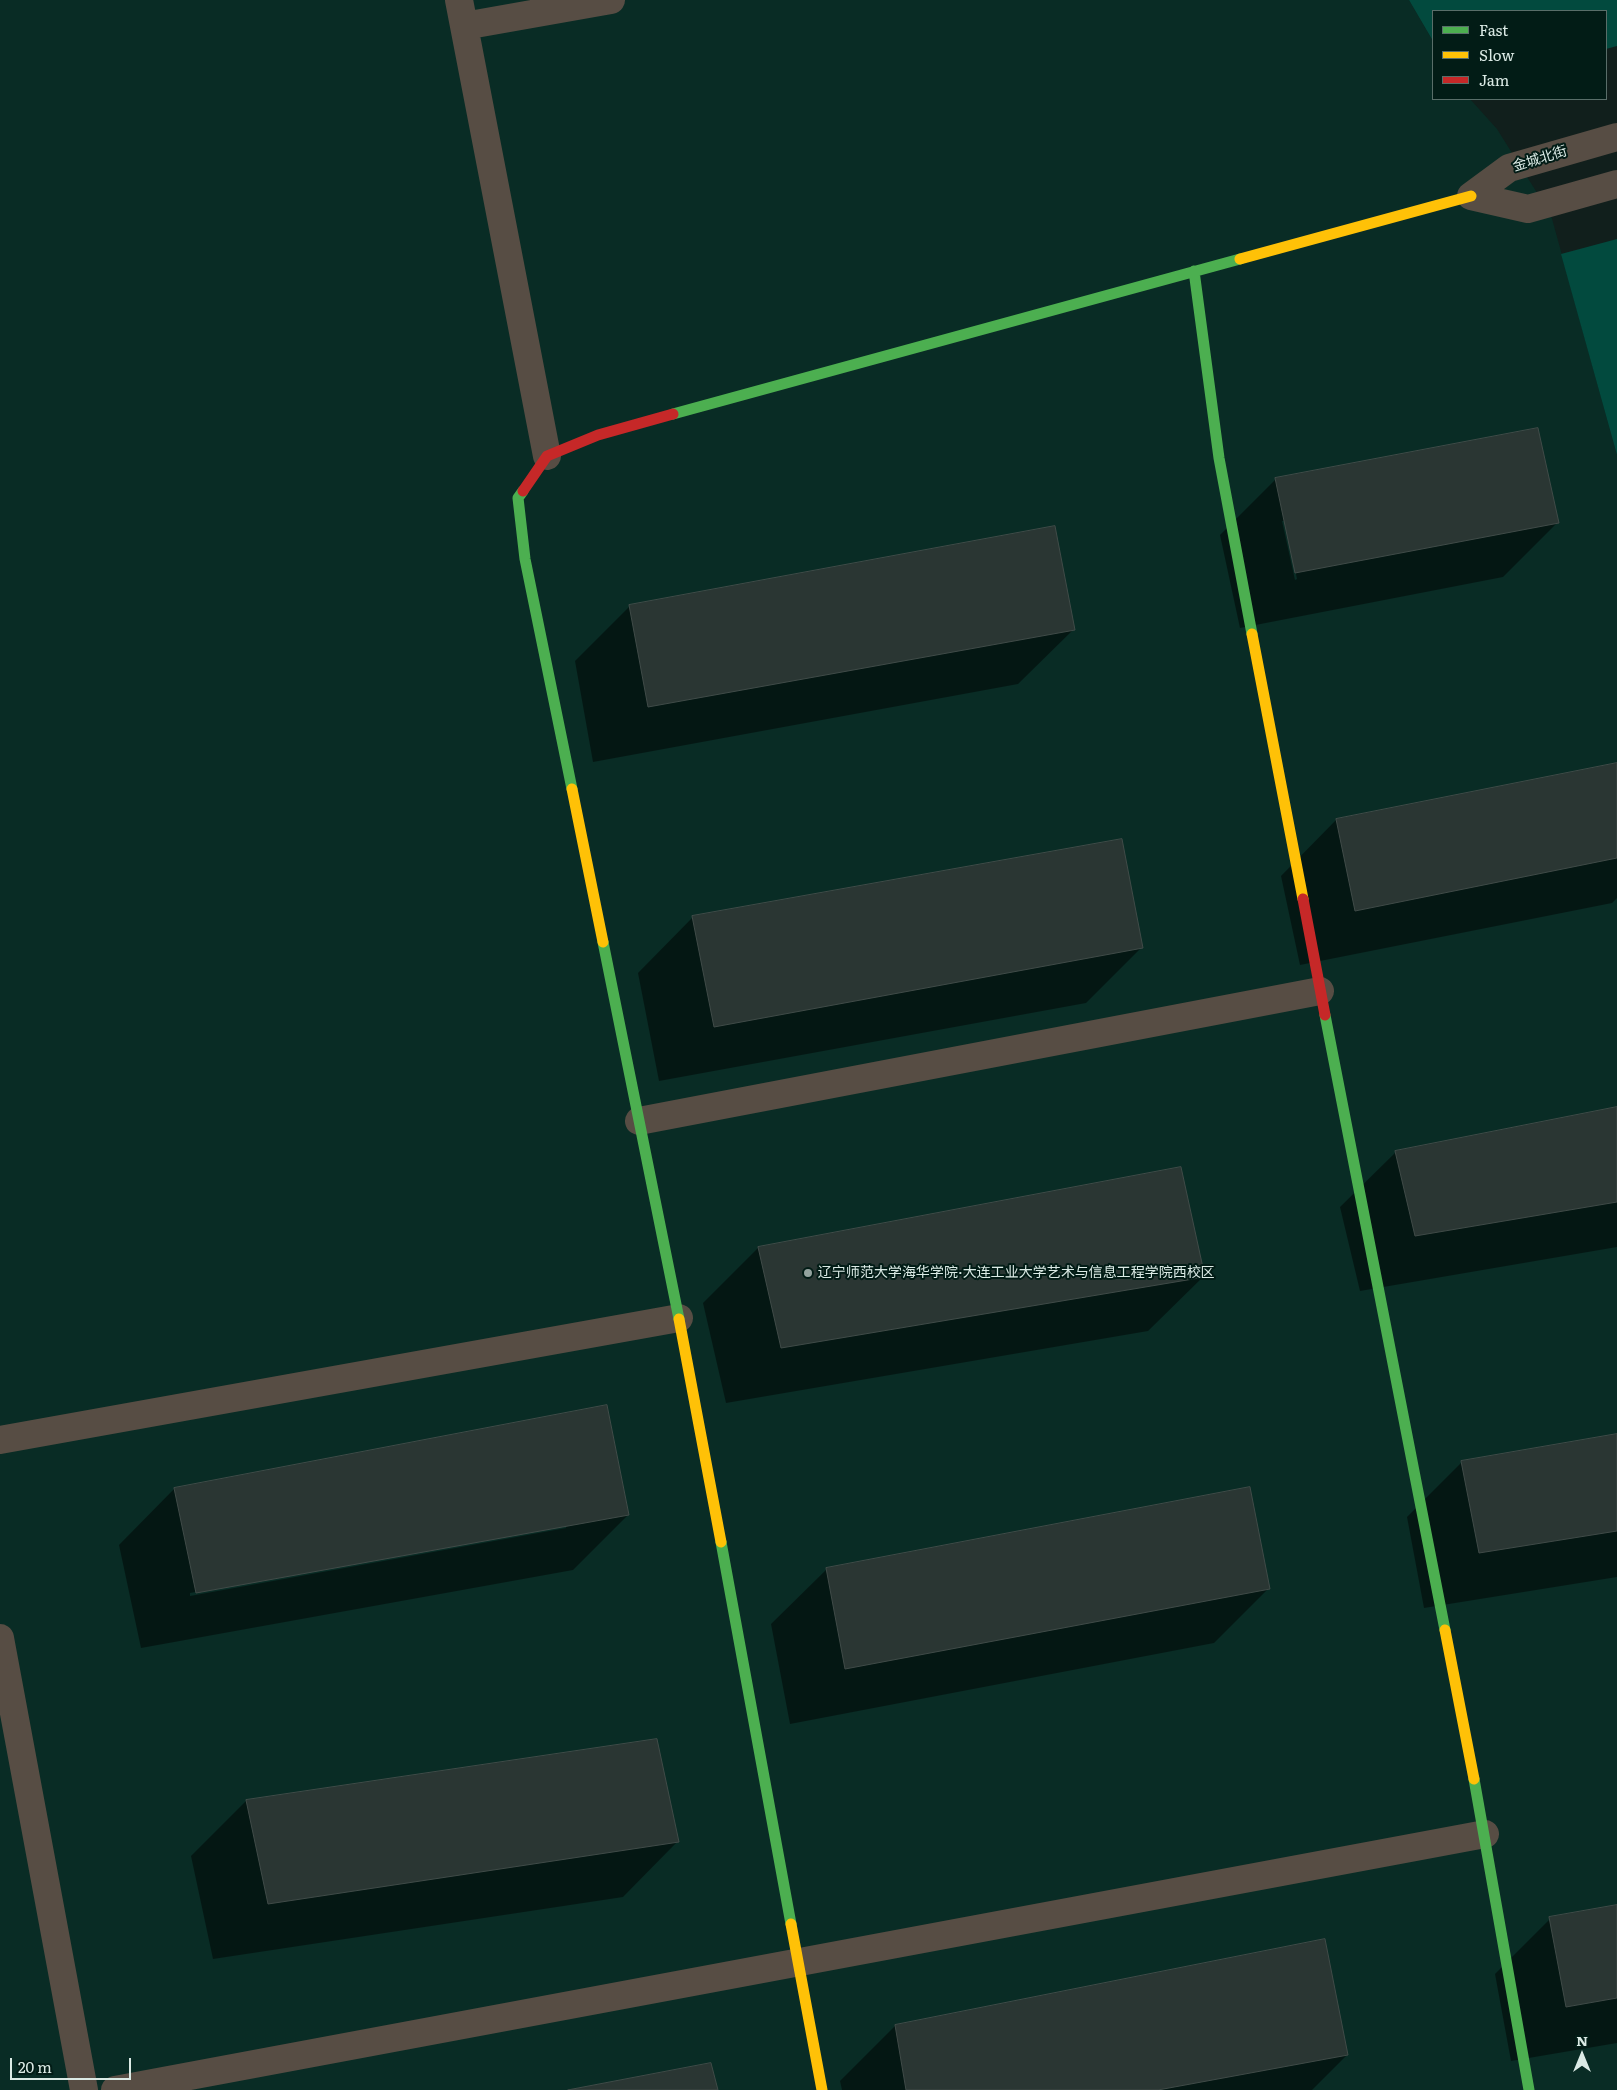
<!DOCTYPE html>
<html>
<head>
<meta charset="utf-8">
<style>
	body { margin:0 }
	#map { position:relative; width:1617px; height:2090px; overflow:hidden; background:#111f1c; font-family:Literata,serif }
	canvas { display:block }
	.legend { position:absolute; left:1432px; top:10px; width:175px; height:90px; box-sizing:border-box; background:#021c16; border:1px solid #596e69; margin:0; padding:6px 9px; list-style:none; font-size:15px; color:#dbeae5 }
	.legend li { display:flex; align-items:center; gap:10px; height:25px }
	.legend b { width:25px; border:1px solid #596e69 }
	.north { position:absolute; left:1557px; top:2030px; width:50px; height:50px; -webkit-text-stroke:4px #021c16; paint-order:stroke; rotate:0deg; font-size:14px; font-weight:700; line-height:20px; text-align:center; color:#dbeae5 }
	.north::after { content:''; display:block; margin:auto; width:18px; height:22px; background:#dbeae5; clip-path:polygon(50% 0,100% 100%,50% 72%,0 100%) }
	.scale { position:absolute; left:10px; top:2058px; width:121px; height:22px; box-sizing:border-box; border:2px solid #dbeae5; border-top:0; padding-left:6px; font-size:15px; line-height:18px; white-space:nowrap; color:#dbeae5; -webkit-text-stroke:4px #021c16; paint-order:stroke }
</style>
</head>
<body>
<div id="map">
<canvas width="1617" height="2090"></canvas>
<ul class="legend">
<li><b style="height:6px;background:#4caf50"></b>Fast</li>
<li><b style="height:6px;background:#ffc107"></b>Slow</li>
<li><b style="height:6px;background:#c62828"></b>Jam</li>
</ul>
<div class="north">N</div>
<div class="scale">20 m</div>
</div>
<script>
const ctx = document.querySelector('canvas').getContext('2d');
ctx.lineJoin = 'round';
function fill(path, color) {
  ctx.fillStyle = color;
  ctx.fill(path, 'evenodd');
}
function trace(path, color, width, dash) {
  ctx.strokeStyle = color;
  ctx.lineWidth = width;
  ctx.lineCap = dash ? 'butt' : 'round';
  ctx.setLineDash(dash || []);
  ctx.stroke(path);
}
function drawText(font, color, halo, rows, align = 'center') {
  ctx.font = font + ' Literata,"Noto Sans SC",serif';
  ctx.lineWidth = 4;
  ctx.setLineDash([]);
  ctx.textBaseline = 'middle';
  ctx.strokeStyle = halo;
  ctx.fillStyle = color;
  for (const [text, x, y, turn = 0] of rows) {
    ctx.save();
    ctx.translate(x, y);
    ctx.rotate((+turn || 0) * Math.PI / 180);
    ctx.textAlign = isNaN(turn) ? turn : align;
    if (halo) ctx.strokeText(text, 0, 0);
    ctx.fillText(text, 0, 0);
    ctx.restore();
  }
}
fill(new Path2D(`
	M0,0h1409l24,41v58h37l27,30 54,86 66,240v1635h-1617z`), '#092c25');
fill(new Path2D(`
	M1409,0h208v46l-11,3v-38h-173v30z
	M1617,239v216l-56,-201z`), '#024a3e');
fill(new Path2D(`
	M1276,479l282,43 -55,55 -263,51 -20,-93zM1282,521h3l12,58 -2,1z
	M630,606l444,23 -56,55 -425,78 -18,-101z
	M1617,764v134l-5,5 -312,62 -19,-89 55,-56z
	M693,917l449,30 -56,56 -427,78 -21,-108z
	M1617,1109v138l-257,44 -20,-84 56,-55z
	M1180,1168l24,108 -56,55 -422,72 -23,-100 55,-55z
	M606,1407l22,108 -55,55 -432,78 -22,-103 55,-56zM566,1525v3l-376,68v-3z
	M1617,1436v141l-193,31 -17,-91 55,-55z
	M827,1569l442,19 -55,55 -424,81 -19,-100z
	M656,1740l22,101 -55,56 -410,62 -22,-103 55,-55z
	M1617,1907v136l-106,18 -16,-87 55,-55z
	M895,2026l452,29 -35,35h-470l-2,-9z`), '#0007');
const building = new Path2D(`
	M1538,428l21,95 -264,50 -20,-95z
	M1055,526l20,104 -427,77 -19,-102z
	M1617,763v95l-262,53 -19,-92z
	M1122,839l21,109 -429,79 -22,-111z
	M1617,1107v95l-202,34 -20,-85z
	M1181,1167l24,110 -424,71 -23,-101z
	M607,1405l22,110 -433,78 -22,-105z
	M1617,1434v97l-138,22 -18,-92z
	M1250,1487l20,102 -425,80 -19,-101z
	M657,1739l22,103 -411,62 -22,-104z
	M1617,1905v93l-51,9 -17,-90z
	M1325,1939l23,116 -190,35h-252l-11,-65z
	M711,2063l7,27h-150z`);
fill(building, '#2a3633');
trace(building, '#404b48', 1);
trace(new Path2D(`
	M459,0l88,456
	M464,26l147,-26
	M1617,137l-108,31 -38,28 57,13 89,-25
	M639,1121l681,-130
	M0,1440l679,-122
	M0,1638l84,452
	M115,2090l1370,-256`), '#574d44', 28);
trace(new Path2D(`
	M1194,271l25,187 33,176
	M673,414l567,-155
	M523,491l-5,7 7,61 47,230
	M603,942l76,377
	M1325,1015l120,615
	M721,1542l70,382
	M1474,1779l55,311`), '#4caf50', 11);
trace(new Path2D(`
	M1240,259l231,-63
	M1252,634l51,265
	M572,789l31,153
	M679,1319l42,223
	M1445,1630l29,149
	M791,1924l31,166`), '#ffc107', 11);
trace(new Path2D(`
	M523,491l24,-35 51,-21 75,-21
	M1303,899l22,116`), '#c62828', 11);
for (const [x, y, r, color] of [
	[808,1273,5,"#94a39f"]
]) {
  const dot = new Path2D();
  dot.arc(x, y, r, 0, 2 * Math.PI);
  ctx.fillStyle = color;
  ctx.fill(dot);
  trace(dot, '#021c16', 2);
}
drawText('14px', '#dbeae5', '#021c16', [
	["金城北街",1540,159,-17]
]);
drawText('14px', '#dbeae5', '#021c16', [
	["辽宁师范大学海华学院·大连工业大学艺术与信息工程学院西校区",818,1273]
], 'left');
</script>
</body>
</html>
